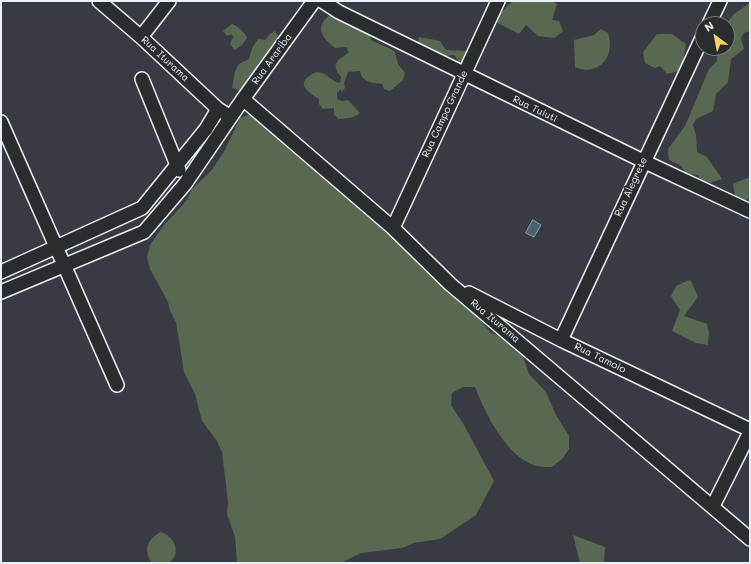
<!DOCTYPE html>
<html>
<head>
<meta charset="utf-8">
<style>
	body { margin:0 }
	#map { position:relative; width:751px; height:564px; overflow:hidden; background:#383c42; font-family:Mali,sans-serif }
	canvas { display:block }
	.frame { position:absolute; inset:0; border:2px solid #e8f1f8; pointer-events:none }
	.north { position:absolute; left:695px; top:16px; width:40px; height:40px; box-sizing:border-box; background:#2a2d2e; border:1px solid #767b7f; border-radius:50%; rotate:328deg; font-size:11px; font-weight:700; line-height:16px; text-align:center; color:#e8f1f8 }
	.north::after { content:''; display:block; margin:auto; width:14px; height:18px; background:#ffd166; clip-path:polygon(50% 0,100% 100%,50% 72%,0 100%) }
</style>
</head>
<body>
<div id="map">
<canvas width="751" height="564"></canvas>
<div class="frame"></div>
<div class="north">N</div>
</div>
<script>
const ctx = document.querySelector('canvas').getContext('2d');
ctx.lineJoin = 'round';
function fill(path, color) {
  ctx.fillStyle = color;
  ctx.fill(path, 'evenodd');
}
function trace(path, color, width, dash) {
  ctx.strokeStyle = color;
  ctx.lineWidth = width;
  ctx.lineCap = dash ? 'butt' : 'round';
  ctx.setLineDash(dash || []);
  ctx.stroke(path);
}
function drawText(font, color, halo, rows, align = 'center') {
  ctx.font = font + ' Mali,sans-serif';
  ctx.lineWidth = 3.5;
  ctx.setLineDash([]);
  ctx.textBaseline = 'middle';
  ctx.strokeStyle = halo;
  ctx.fillStyle = color;
  for (const [text, x, y, turn = 0] of rows) {
    ctx.save();
    ctx.translate(x, y);
    ctx.rotate((+turn || 0) * Math.PI / 180);
    ctx.textAlign = isNaN(turn) ? turn : align;
    if (halo) ctx.strokeText(text, 0, 0);
    ctx.fillText(text, 0, 0);
    ctx.restore();
  }
}
fill(new Path2D(`
	M513,1h39l5,3 -5,16 7,1 4,10 -9,7 -16,-2 -12,-11 -7,9 -23,-12v-5z
	M750,3v28l-6,2 -3,5 3,11 -13,10 -3,23 -12,12 -3,17 -17,8 -3,6 3,10 1,17 10,5 15,22 -16,5 -5,-3 -3,-6 -11,-1 -7,-9 -11,-5 -1,-11 17,-23 24,-57 8,-8v-13h10l-1,-24 8,-10z
	M338,10l31,19 2,11 20,9 4,3 3,12 7,9 -2,7 -13,11 -6,-2 -2,-5c-10,-1 -20,-2 -22,-13l-12,1 -4,11 1,5 -4,4v-3l-4,4v6l5,2 6,-1 12,13c-7,6 -14,5 -22,6l-4,-5v-6l-11,1 -4,-5v-5c-16,-10 -23,-17 -3,-27 11,0 15,10 24,11l1,-6c-12,-15 -1,-17 8,-25l-3,-5 -11,1c-19,-15 -19,-26 3,-38z
	M232,24c5,2 14,9 15,14l-5,7 -7,5 -5,-6 3,-7 -1,-3 -5,2 -4,-5z
	M601,29l7,4c8,24 -10,44 -33,34l-1,-27 20,-5z
	M275,31l4,7 -7,9 4,3 -27,40h-11l-6,-2 3,-17 4,-7 10,-5 3,-11 6,-9 7,1 5,-6z
	M657,34h15l14,10 -4,23 -3,4 -12,3 -7,-8 -5,2 -10,-5 -2,-11z
	M419,37l21,4 6,9 20,1 3,1 -4,11 -6,-1 -5,-7 -8,1 -3,4 -26,-16z
	M253,113l98,74 28,39 32,20 39,38 41,49 23,7 7,11 8,23 17,18 10,23 13,21v13l-7,10 -10,8c-5,0 -11,0 -16,-1 -30,-10 -50,-51 -61,-79h-12l-11,6 -1,12 13,20 30,56 -18,34 -36,24 -26,4 -12,5 -41,5 -20,10h-103l-1,-1 -2,-25 -8,-23 1,-12 -6,-50 -5,-11 -15,-20 -7,-27 -11,-22 -8,-50 -6,-11 -2,-9 -18,-33 -3,-12 3,-12 14,-20 23,-25 5,-11 19,-18 14,-21 15,-32z
	M750,177v20l-9,7 -5,-4 -3,-16z
	M689,280l2,1 7,16 -14,19 23,8 2,8 -1,13 -12,-2 -24,-12 8,-21 -9,-14 5,-10z
	M161,532c14,5 21,21 8,31h-17c-9,-13 -5,-24 9,-31z
	M573,535l32,12 -1,16h-24z`), '#596851');
const water = new Path2D(`
	M533,220l8,5 -7,12 -8,-4z`);
fill(water, '#4b656f');
trace(water, '#8a9da6', 1);
const minor = new Path2D(`
	M99,1l42,36 77,72 8,5
	M322,1l17,11 304,149 107,50
	M709,24l11,-23
	M141,37l28,-36
	M142,79l37,91
	M243,99l150,129 57,56 300,255
	M1,122l116,263
	M393,228l105,-227
	M1,272l141,-64 64,-79 12,-20
	M1,292l143,-60 41,-48 58,-85 71,-98
	M469,293l92,47 189,90
	M561,340l142,-304
	M713,506l37,-74`);
trace(minor, '#e8f1f8', 16);
trace(minor, '#2a2d2e', 13);
drawText('10px', '#e8f1f8', '#2a2d2e', [
	["Rua Iturama",165,59,43],
	["Rua Araríba",272,59,-54],
	["Rua Tuiuti",535,109,26],
	["Rua Campo Grande",445,114,-65],
	["Rua Alegrete",631,187,-65],
	["Rua Iturama",495,321,40],
	["Rua Tamoio",600,358,26]
]);
</script>
</body>
</html>
